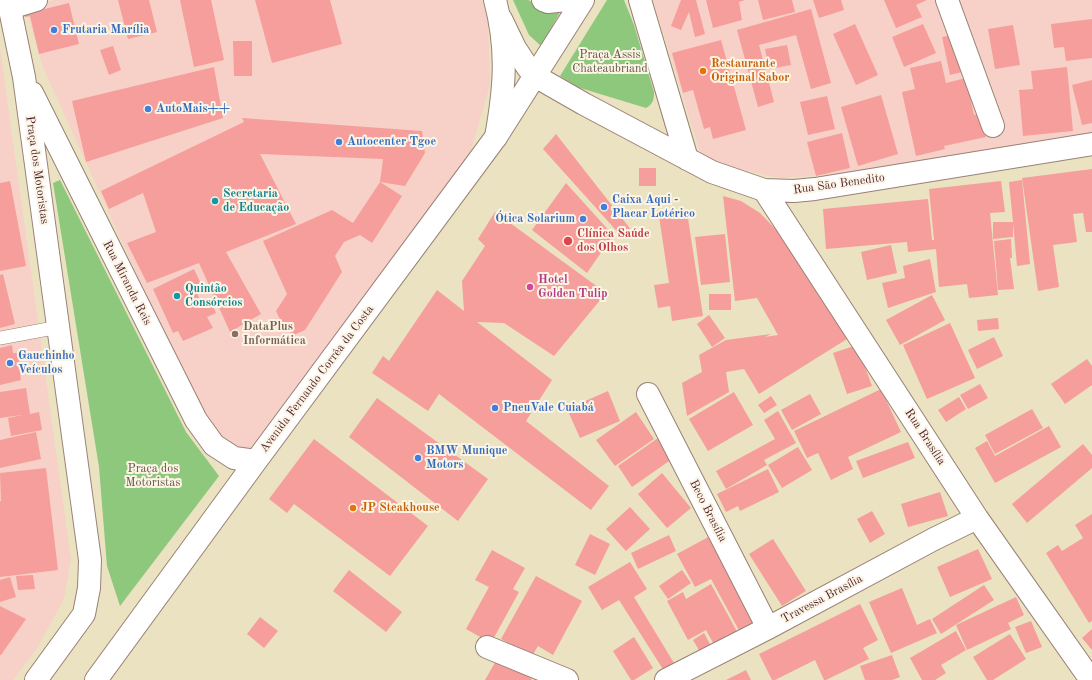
<!DOCTYPE html>
<html>
<head>
<meta charset="utf-8">
<style>
	body { margin:0 }
	canvas { display:block; background:#eae2c0 }
</style>
</head>
<body>
<canvas width="1092" height="680"></canvas>
<script>
const ctx = document.querySelector('canvas').getContext('2d');
ctx.lineJoin = 'round';
function fill(path, color) {
  ctx.fillStyle = color;
  ctx.fill(path, 'evenodd');
}
function trace(path, color, width, dash) {
  ctx.strokeStyle = color;
  ctx.lineWidth = width;
  ctx.lineCap = dash ? 'butt' : 'round';
  ctx.setLineDash(dash || []);
  ctx.stroke(path);
}
function drawText(font, color, halo, rows, align = 'center') {
  ctx.font = font + ' "Old Standard TT",serif';
  ctx.lineWidth = 4;
  ctx.setLineDash([]);
  ctx.textBaseline = 'middle';
  ctx.strokeStyle = halo;
  ctx.fillStyle = color;
  for (const [text, x, y, turn = 0] of rows) {
    ctx.save();
    ctx.translate(x, y);
    ctx.rotate((+turn || 0) * Math.PI / 180);
    ctx.textAlign = isNaN(turn) ? turn : align;
    if (halo) ctx.strokeText(text, 0, 0);
    ctx.fillText(text, 0, 0);
    ctx.restore();
  }
}
fill(new Path2D(`
	M55,0h427l6,21 2,64 -23,79 -218,289 -19,1 -47,-77 -141,-312 -16,-57z
	M653,0h439v136l-224,36 -88,6 -65,-14 -15,-12z
	M0,48l71,511 -7,40 -28,51 -23,30h-13z`), '#f7d1c7');
fill(new Path2D(`
	M513,0h15l9,4 26,3 -22,39 -12,-11z
	M607,0h17l10,25 20,67c0,8 -1,12 -8,16l-69,-21 -17,-11z
	M60,180l126,252 33,44 -99,130 -13,-40 -8,-99 -46,-284z`), '#8dc87c');
fill(new Path2D(`
	M118,0h31l8,32 -29,7z
	M180,0h31l13,60 -30,7z
	M255,0h75l12,44 -70,19z
	M681,0h15l9,34 -10,3 -6,-25 -8,18 -10,-4z
	M706,0h39l-6,2 3,18 -29,8z
	M758,0h34l3,12 -32,8z
	M813,0h28l3,10 -25,8z
	M884,0h43l-11,5 6,12 -26,11z
	M69,3l10,41 -40,10 -9,-38 -5,1 -1,-3z
	M811,9l20,74 -20,6 -15,-54 -37,10 15,57 -16,5 -21,-77z
	M1092,19v39l-26,3 -2,-14 -10,1 -3,-24z
	M855,24l23,51 -22,10 -23,-51z
	M923,24l13,29 -32,14 -12,-30z
	M1013,25l7,40 -25,4 -7,-40z
	M958,34l8,37 -16,4 -8,-38z
	M721,40l25,90 -33,9 -3,-12 -6,2 -11,-39 -10,3 -11,-40z
	M233,41h19v35h-18z
	M787,45l4,20 -22,4 -4,-20z
	M113,46l8,24 -12,5 -9,-25z
	M941,61l5,22 20,-5 8,37 7,-2 5,24 -42,9 1,3 -29,7 -14,-64 13,-3 -5,-21z
	M214,67l9,51 -137,44 -14,-61z
	M1067,67l6,64 -50,5 -4,-46 14,-1 -2,-18z
	M1092,80v43l-10,2 -10,-40z
	M881,95l17,59 -40,12 -17,-59z
	M827,96l8,33 -27,6 -8,-33z
	M242,118l180,13 3,22 -20,33 -25,-4 3,-23 -123,-5 36,70 -70,28 35,62 -31,18 -31,-69 -52,20 -20,-40 29,-11 -13,-39 -34,16 -8,-18 143,-69z
	M842,133l8,35 -34,8 -9,-34z
	M556,134l76,97 -9,7 -80,-89z
	M639,168h17v18h-17z
	M1092,169v63h-6l-3,-19 -10,1 4,28 -24,3 6,42 -21,4 -16,-113z
	M1022,180l8,84 -13,2 -4,-43v14l-20,2v-17h20l-4,-40z
	M10,181l16,85 -26,5v-88z
	M1001,181l4,31 -15,1 8,82 -29,3 -2,-14 -28,3 -3,-38 -28,3 -1,-10 -81,7 -3,-40 105,-10 4,41h2l-5,-51z
	M380,182l22,14 -30,47 -12,-8 -16,7 -9,14 7,16 -37,58 -11,5 -10,-7 -8,-17 11,-17 -24,-53 69,-31 21,13z
	M566,183l47,52 -26,38 -55,-43z
	M723,196l18,5 19,12 26,27 61,99 -88,55 -15,-25 -18,3 3,20 -42,24 -5,-33 20,-11 -3,-17 27,-15 45,-6 -6,3 13,-2 -21,-37 -22,3z
	M495,212l111,81 -52,63 -50,-33 -27,-1 75,58 -26,41 83,65 -18,24 -152,-116 -11,17 -56,-38 11,-17 6,5 48,-71 27,21 -2,-30 23,-35 -7,-7z
	M687,212l16,104 -31,5 -2,-15 -12,2 -4,-23 15,-2 -10,-67z
	M725,234l5,48 -29,3 -6,-48z
	M1011,239l1,19h-2l4,31 -16,1 -4,-49z
	M891,245l6,28 -30,7 -6,-28z
	M930,259l6,33 -48,16 -6,-25 23,-5 -2,-12z
	M194,269l7,15 -7,3 9,19 8,-4 5,11 -9,4 6,11 -30,13 -5,-10 -5,2 -20,-44z
	M3,274l12,50 -15,4v-53z
	M709,294h22v16h-22z
	M932,295l13,25 -45,25 -14,-25z
	M709,315l16,23 -13,9 -15,-23z
	M998,318l1,11 -21,2 -1,-11z
	M950,323l25,55 -48,21 -24,-54z
	M994,337l9,19 -26,13 -9,-19z
	M12,345l1,8h4l5,20h-2l1,7 -21,5v-37z
	M857,345l15,41 -25,8 -14,-41z
	M1087,359l5,7v19l-27,19 -14,-20z
	M980,384l8,14 -20,11 -8,-14z
	M26,388l4,26 9,-2 3,18 -31,6 -3,-18 14,-3 -22,3v-26z
	M881,389l20,43 -53,25 5,12 -22,11 -13,-27 -11,5 -13,-27z
	M608,391l12,30 -40,17 -13,-29z
	M734,392l19,33 -45,26 -19,-32z
	M810,394l11,20 -29,16 -11,-20z
	M771,396l6,9 -13,8 -6,-8z
	M959,397l7,12 -20,13 -8,-12z
	M377,398l111,81 -30,42 -109,-84z
	M1032,409l11,19 -48,26 -10,-19z
	M778,411l18,32 -32,17 3,5 -41,24 -10,-18 59,-32 -11,-19z
	M636,412l18,27 -39,27 -19,-26z
	M1049,426l12,21 -66,36 -20,-35 12,-7 8,15z
	M36,432l5,27 -41,9v-28z
	M658,438l14,21 -40,28 -14,-21z
	M314,439l114,87 -38,50 -96,-72 -7,9 -18,-14z
	M908,442l7,16 -52,20 -7,-17z
	M1083,444l9,11v13l-65,55 -15,-19z
	M798,447l14,23 -30,18 -14,-23z
	M46,468l12,102 -58,7v-76h1l-1,-28z
	M768,469l11,23 -39,19 -2,-5 -12,6 -9,-18z
	M662,473l29,35 -24,20 -29,-34z
	M940,492l8,24 -40,11 -7,-23z
	M630,507l20,22 -24,22 -20,-22z
	M872,511l13,23 -15,9 -13,-24z
	M1092,514v107l-3,2 -43,-70 12,-8 4,6 21,-13 -8,-13z
	M590,534l20,10 -15,31 -20,-10z
	M669,535l7,16 -38,18 -7,-16z
	M712,535l48,88 -19,11 -30,-55 -16,8 -18,-33z
	M773,539l33,52 -24,15 -33,-52z
	M978,549l14,30 -42,18 -13,-30z
	M492,550l33,18 -12,21 6,3 -28,51 -25,-14 23,-42 -14,-7z
	M630,562l17,27 -13,8 43,71 -11,6 -47,-74 -17,10 -14,-23z
	M349,570l53,42 -16,20 -53,-41z
	M682,570l9,13 -23,16 -9,-13z
	M33,575l2,14 -17,1 -2,-14z
	M536,576l46,25 -29,54 -15,-9 -6,10 -31,-17z
	M10,577l6,20 -16,5v-22z
	M711,584l29,53 -23,13 -11,-20 -18,10 -21,-39 16,-9 3,7z
	M984,585l10,15 -53,34 -9,-15z
	M902,588l15,37 13,-6 7,14 -46,20 -22,-51z
	M1016,597l8,18 -16,8 3,6 -44,21 -11,-25z
	M860,604l18,36 -15,8 6,11 -43,21h-2l-9,-20 -40,20h-3l-13,-26z
	M0,606l26,13 -25,36h-1z
	M260,617l18,14 -14,17 -17,-14z
	M1031,621l11,26 -16,6 -11,-26z
	M1092,629v21l-10,-12z
	M956,631l10,19 -25,15 5,8 -11,7h-13l-12,-22z
	M704,633l7,13 -11,6 -7,-12z
	M1010,634l16,25 -33,21h-6l-14,-23z
	M634,637l19,31 -19,12h-3l-18,-29z
	M892,655l8,22 -8,3h-27l-5,-14z
	M497,659l35,20 -1,1h-46z
	M746,670l5,10h-25z`), '#f69e9b');
const lane = new Path2D(`
	M0,338l59,-11`);
const street = new Path2D(`
	M640,0l47,159
	M947,0l46,126
	M501,19l14,29 13,20 7,8 49,28 128,68 52,18 30,1 21,-2 277,-45
	M764,190l213,328 114,162
	M648,394l120,234
	M487,647l80,33
	M666,680l102,-52 166,-89 43,-21`);
const secondary = new Path2D(`
	M543,0l5,2 18,-2
	M10,8l26,-8
	M496,137l87,-137`);
const primary = new Path2D(`
	M8,0l16,77 66,483 -1,28 -5,26 -48,66
	M32,93l164,327 18,25 20,13 22,3
	M96,680l160,-219 240,-324c9,-50 12,-88 -1,-137`);
trace(lane, '#9a8076', 14);
trace(street, '#9a8076', 24);
trace(secondary, '#9a8076', 24);
trace(primary, '#9a8076', 24);
trace(lane, '#fff', 13);
trace(street, '#fff', 22);
trace(secondary, '#fff', 22);
trace(primary, '#fff', 22);
for (const [x, y, r, color] of [
	[54,30,4,"#3f7fe0"],
	[703,71,4,"#e8710a"],
	[148,109,4,"#3f7fe0"],
	[339,142,4,"#3f7fe0"],
	[215,201,4,"#0f9aa8"],
	[604,207,4,"#3f7fe0"],
	[583,219,4,"#3f7fe0"],
	[568,241,5,"#e0444e"],
	[530,287,4,"#d1479c"],
	[177,296,4,"#0f9aa8"],
	[235,334,4,"#8d6e63"],
	[10,363,4,"#3f7fe0"],
	[495,408,4,"#3f7fe0"],
	[418,458,4,"#3f7fe0"],
	[353,508,4,"#e8710a"]
]) {
  const dot = new Path2D();
  dot.arc(x, y, r, 0, 2 * Math.PI);
  ctx.fillStyle = color;
  ctx.fill(dot);
  trace(dot, '#fcf5e5', 1.5);
}
drawText('bold 12px', '#366cbe', '#fcf5e5', [
	["Frutaria Marília",62,30],
	["AutoMais++",156,109],
	["Autocenter Tgoe",347,142],
	["Caixa Aqui -",612,200],
	["Placar Lotérico",612,214],
	["Ótica Solarium",575,219,"right"],
	["Gauchinho",18,356],
	["Veículos",18,370],
	["PneuVale Cuiabá",503,408],
	["BMW Munique",426,451],
	["Motors",426,465]
], 'left');
drawText('12px', '#5e5243', '#fcf5e5', [
	["Praça Assis",610,55],
	["Chateaubriand",610,69],
	["Praça dos",153,469],
	["Motoristas",153,483]
]);
drawText('bold 12px', '#c56008', '#fcf5e5', [
	["Restaurante",711,64],
	["Original Sabor",711,78],
	["JP Steakhouse",361,508]
], 'left');
drawText('12px', '#4a1f2b', '#fcf5e5', [
	["Praça dos Motoristas",37,170,82],
	["Rua São Benedito",839,184,-8],
	["Rua Miranda Reis",127,283,63],
	["Avenida Fernando Corrêa da Costa",317,379,-53],
	["Rua Brasília",925,437,57],
	["Beco Brasília",708,511,63],
	["Travessa Brasília",822,599,-28]
]);
drawText('bold 12px', '#0d838f', '#fcf5e5', [
	["Secretaria",223,194],
	["de Educação",223,208],
	["Quintão",185,289],
	["Consórcios",185,303]
], 'left');
drawText('bold 12px', '#be3a42', '#fcf5e5', [
	["Clínica Saúde",577,234],
	["dos Olhos",577,248]
], 'left');
drawText('bold 12px', '#b23c85', '#fcf5e5', [
	["Hotel",538,280],
	["Golden Tulip",538,294]
], 'left');
drawText('bold 12px', '#785e54', '#fcf5e5', [
	["DataPlus",243,327],
	["Informática",243,341]
], 'left');
</script>
</body>
</html>
